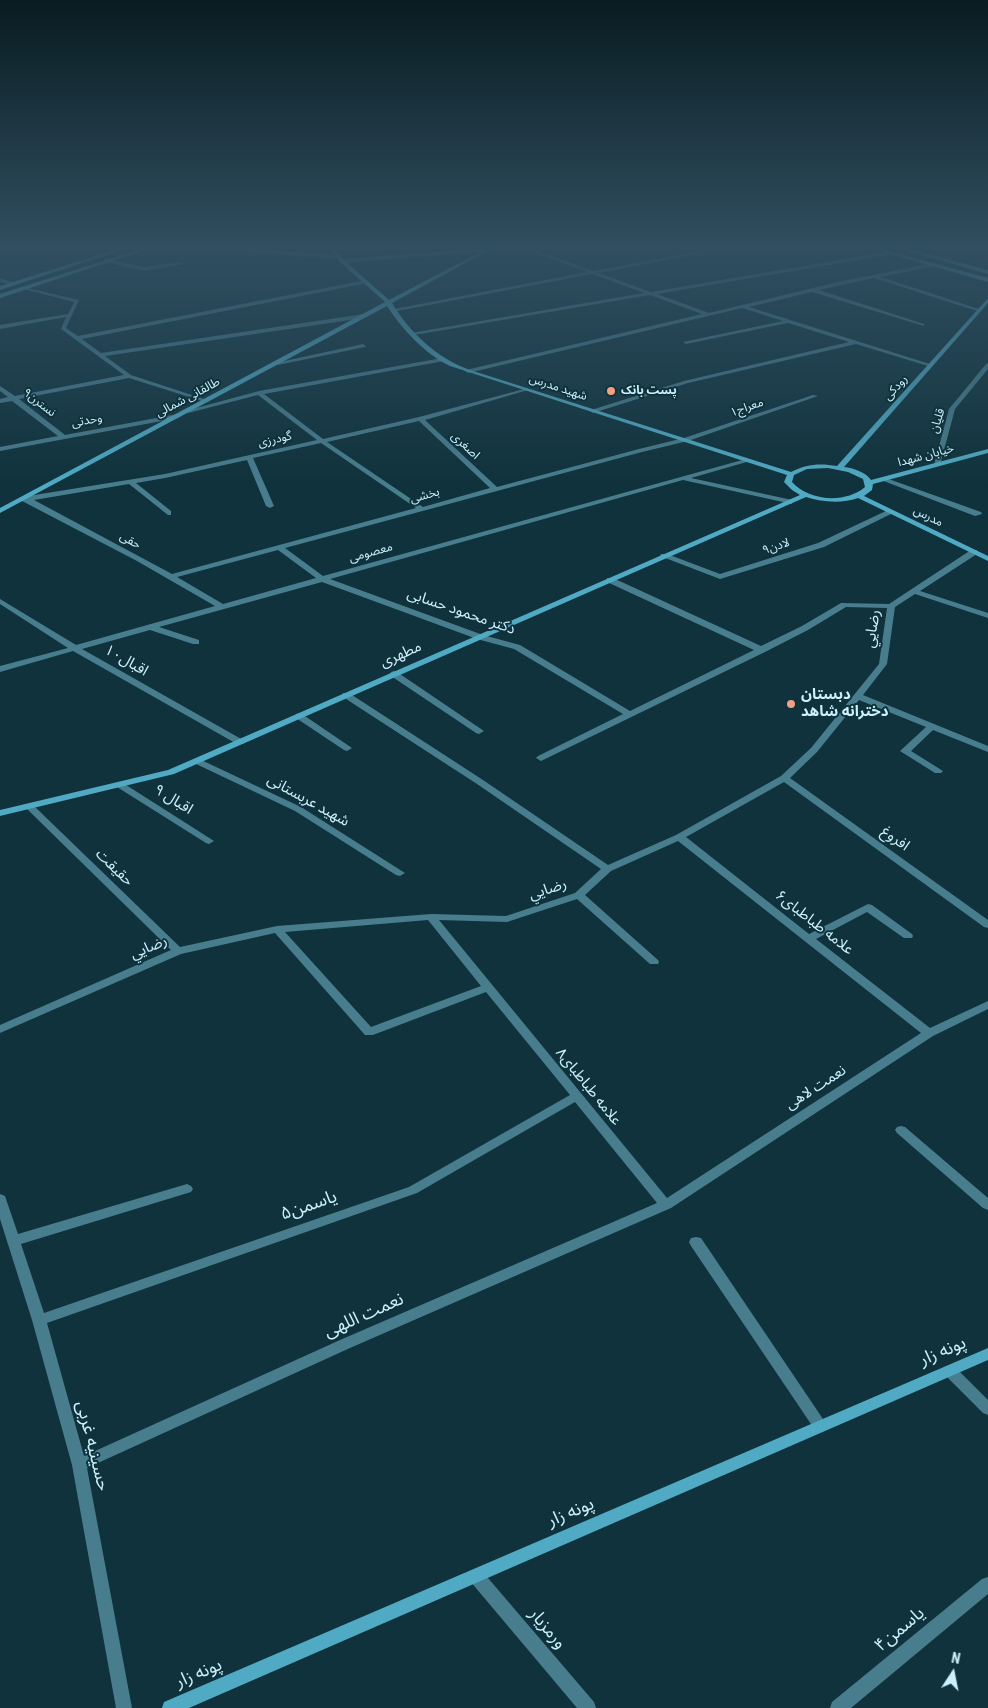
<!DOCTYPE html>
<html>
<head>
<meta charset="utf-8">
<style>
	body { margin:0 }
	#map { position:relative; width:988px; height:1708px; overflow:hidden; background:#0f323c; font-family:"Roboto Condensed",sans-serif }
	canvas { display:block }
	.north { position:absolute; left:928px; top:1648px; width:50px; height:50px; -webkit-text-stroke:4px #0f323c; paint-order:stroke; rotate:11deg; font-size:14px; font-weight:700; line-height:20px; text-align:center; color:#caf1fd }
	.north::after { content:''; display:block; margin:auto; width:18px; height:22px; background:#caf1fd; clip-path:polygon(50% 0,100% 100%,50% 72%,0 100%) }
</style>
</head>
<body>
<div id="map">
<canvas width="988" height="1708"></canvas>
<div class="north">N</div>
</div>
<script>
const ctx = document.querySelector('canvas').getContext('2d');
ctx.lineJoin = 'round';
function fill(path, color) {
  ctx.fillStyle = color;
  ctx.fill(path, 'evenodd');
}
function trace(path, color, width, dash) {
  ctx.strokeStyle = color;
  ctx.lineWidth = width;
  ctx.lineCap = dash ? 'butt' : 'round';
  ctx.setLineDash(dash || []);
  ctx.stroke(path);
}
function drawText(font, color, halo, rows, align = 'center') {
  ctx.font = font + ' "Roboto Condensed","Noto Sans Arabic",sans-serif';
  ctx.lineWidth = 4;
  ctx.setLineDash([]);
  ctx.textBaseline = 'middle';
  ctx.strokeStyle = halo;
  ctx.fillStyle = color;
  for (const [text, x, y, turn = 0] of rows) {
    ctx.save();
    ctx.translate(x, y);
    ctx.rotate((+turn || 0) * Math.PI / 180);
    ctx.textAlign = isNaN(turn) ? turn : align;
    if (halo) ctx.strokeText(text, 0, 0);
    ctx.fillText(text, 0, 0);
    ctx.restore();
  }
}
fill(new Path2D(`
	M240,248l98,7 3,2 -3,2 -100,-8v-2z
	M486,248l6,1 -3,2 -147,12 -3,-2 3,-2z
	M523,248h6l64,23 125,-23h10l-129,25 52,19 241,-41 2,1v2l-237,40 52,19 133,-32 92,-18 2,1v2l-55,11 101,33 -5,1 -103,-33 -55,12 105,34v2l-112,-34 -63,15 184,58 -5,1 -72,-22 -168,39 -95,30 -3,-2 1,-1 93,-29 165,-39 -61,-19 -102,21 -3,-2 100,-21 -41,-13 -274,65 -3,-2 1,-1 236,-56 -52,-19 -236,40 -3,-2 233,-40 -52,-19 -200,38 -3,-2 198,-38z
	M108,259l36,8 36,-5 3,2 -39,7 -38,-9 -1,-1z
	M0,278l15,5 1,1 -3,2 -13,-4z
	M366,280l3,2 -1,1 -286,56 19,14 263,-39 3,2 -3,2 -259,38 26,19 79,26 -5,1 -76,-24 -110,21 46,36 113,-21 3,2 -3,2 -178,33v-4l58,-11 -46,-35 -12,2v-4l8,-2 -8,-6v-5l15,10 109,-21 -63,-46 5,-12 -66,12v-4l68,-11 6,-12 -51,-13v-2l56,13 -13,28 12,8z
	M363,344l3,2 -1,1 -87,18 -3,-2z
	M442,358l2,1v2l-180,33 59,45 96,-22 109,-29v2l-103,30 72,67 142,-38 45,-11 129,-43 5,1 -130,45 -46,11 -357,96 38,28 423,-117h4v2l-59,17 101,22v4l-109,-24 -353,99 153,56 37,10 110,66 124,-61 -147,-68v-4h6l148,68 41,-20 39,-23 48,1 82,-54h6v4l-57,37 68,22v5l-73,-24 -20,13 -8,57 -24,31 125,51v6l-55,-22 -22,21 32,20 -2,2h-6l-35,-22 26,-24 -67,-27 -42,52 -27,26 198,142v8l-4,-1 -200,-145 -98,55 123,97 59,-30 4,1 40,29 1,2 -1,2h-8l-37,-26 -51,27 114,89 58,-27v8l-55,27 -262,172 -321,140 -263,120 45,240h-16l-44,-243 -40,-145 -32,-101v-25l5,2 1,3 12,35 169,-50 4,2 2,3 -2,3 -170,52 23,69 365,-126 161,-92 -84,-103 -113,43h-8l-90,-102 -94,21 -181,79v-8l171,-75 -145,-142 -2,-2 2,-2h6l148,143 97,-21 154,-12 75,2 69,-23 26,-24 -124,-85 -134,-87 -1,-2 1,-2h6l134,87 125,85 68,-30 105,-59 30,-28 68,-84 8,-56 -41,-1 -38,23 -43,22 -224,109 -5,-3 2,-2 85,-42 -109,-65 -37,-10 -155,-57 -163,45 40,13v4h-6l-43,-14 -68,19 161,91 2,2 -2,2h-6l-164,-93 -73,21v-6l68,-18 -68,-44v-5l76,46 139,-39 -78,-45 -115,-60v-4l143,-23 152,-34 -59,-45 -70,18 -3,-2 74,-20zM419,421l71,67 -67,19 -96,-65zM321,443l95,65 -244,66 -138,-74 95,-16 39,31h3v-4l-35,-28 29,-5 82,-18 19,46 4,2 4,-2 -21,-48zM278,550l38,28 -93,26 -46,-27zM678,841l243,192 -254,165 -228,-278 68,2 70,-23 73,65h8l1,-2 -1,-2 -73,-65 26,-24zM428,920l53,66 -110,41 -86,-95zM575,1102l82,101 -317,137 -256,116 -37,-133 370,-130z
	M988,363v6l-33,40 -15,56 -5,1 -1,-1 15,-56 37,-45z
	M883,477l98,35 1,2 -7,2 -94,-36 -2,-1z
	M888,510l7,2 -71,35 -104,32 -60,-23 1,-2h6l53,20 98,-31z
	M394,671l3,1 87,59 -5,3 -3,-1 -85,-57 -1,-2 1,-2z
	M299,713l3,1 50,34 -5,3 -3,-1 -48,-32 -1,-2 1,-2z
	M197,758l104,49 104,66 -5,3 -4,-1 -101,-64 -101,-48 -2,-2z
	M120,782l3,1 91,58 -5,3 -3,-1 -89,-56 -2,-2z
	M901,1126l4,1 83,71v12l-5,-2 -86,-75 -2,-3 2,-3z
	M696,1237l5,1 124,184 2,4 -2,4 -5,2 -5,-2 -124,-184 -2,-4 2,-4z
	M950,1365l5,2 33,33v15l-5,-2 -38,-38 -2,-4 2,-4z
	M476,1569l6,2 112,131 2,6h-19l-107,-127 -2,-5 2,-5z
	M988,1577v17l-137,114h-21l2,-6 150,-123z`), '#487d8d');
fill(new Path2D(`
	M121,248h7l-128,42v-4z
	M144,248h7l-151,50v-4z
	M328,248h5l11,12 45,40 99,-52h5l-101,55c18,30 45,55 78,67l321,102c15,-8 29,-9 46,-6l151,-168v5l-144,164c9,1 22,5 27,13l117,-31v4l-115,31 -1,6 -8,6 124,60v5l-130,-63c-17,6 -36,4 -52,-1l-632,277 -174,42v-6l168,-40 632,-275 -8,-5 -8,-8 3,-7 -337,-109c-25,-12 -48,-37 -63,-60l-387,207v-5l385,-206 -45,-40zM828,468l20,4 15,7 2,8c-20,17 -56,14 -73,-5l2,-7 13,-6z
	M869,248h8l111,30v4z
	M897,248h8l83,22v4z
	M988,1348v12l-799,348h-27l2,-6z`), '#50aac4');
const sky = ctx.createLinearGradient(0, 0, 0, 487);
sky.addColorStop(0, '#081c21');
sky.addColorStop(0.51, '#314f61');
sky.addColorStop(1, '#314f6100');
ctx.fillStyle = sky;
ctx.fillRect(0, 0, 988, 487);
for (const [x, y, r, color] of [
	[611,391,5,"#f39f83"],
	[791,704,5,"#f39f83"]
]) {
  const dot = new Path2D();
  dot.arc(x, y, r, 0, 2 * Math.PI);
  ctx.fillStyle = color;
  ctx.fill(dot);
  trace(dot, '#0f323c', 2);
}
drawText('12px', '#caf1fd', '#0f323c', [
	["شهید مدرس",558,388,18],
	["رودکی",896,388,-48],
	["طالقانی شمالی",188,398,-28],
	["نسترن۹",39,403,38],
	["معراج۱",747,408,-19],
	["وحدتی",87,421,-10],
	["قلیان",938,421,-73],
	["گودرزی",275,440,-13],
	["اصغری",465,446,43],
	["خیابان شهدا",926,456,-15],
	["بخشی",425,496,-15],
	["مدرس",928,517,26],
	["حقی",130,541,28],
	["لادن۹",776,547,-18],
	["معصومی",371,553,-16]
]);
drawText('bold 12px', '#caf1fd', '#0f323c', [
	["پست بانک",621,391]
], 'left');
drawText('15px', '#caf1fd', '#0f323c', [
	["دکتر محمود حسابی",461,612,19],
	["رضایي",873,629,-81],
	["مطهری",401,655,-24],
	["اقبال۱۰",126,661,30],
	["اقبال ۹",173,800,32],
	["شهید عربستانی",308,801,29],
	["افروغ",895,839,36],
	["حقیقت",114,868,44],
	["رضایي",548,890,-18],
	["علامه طباطبای۶",814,923,38],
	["رضایي",149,948,-23],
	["علامه طباطبای۸",588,1087,51],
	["نعمت لاهی",816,1088,-33]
]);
drawText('bold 15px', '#caf1fd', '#0f323c', [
	["دبستان",801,695],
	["دخترانه شاهد",801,712]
], 'left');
drawText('18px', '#caf1fd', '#0f323c', [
	["یاسمن۵",309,1206,-19],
	["نعمت اللهی",364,1316,-24],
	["پونه زار",943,1352,-23],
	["حسینیه غربی",92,1446,76],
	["پونه زار",571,1513,-23],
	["ورمزیار",547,1629,50],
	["یاسمن۴",900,1630,-40],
	["پونه زار",199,1674,-23]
]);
</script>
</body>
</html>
